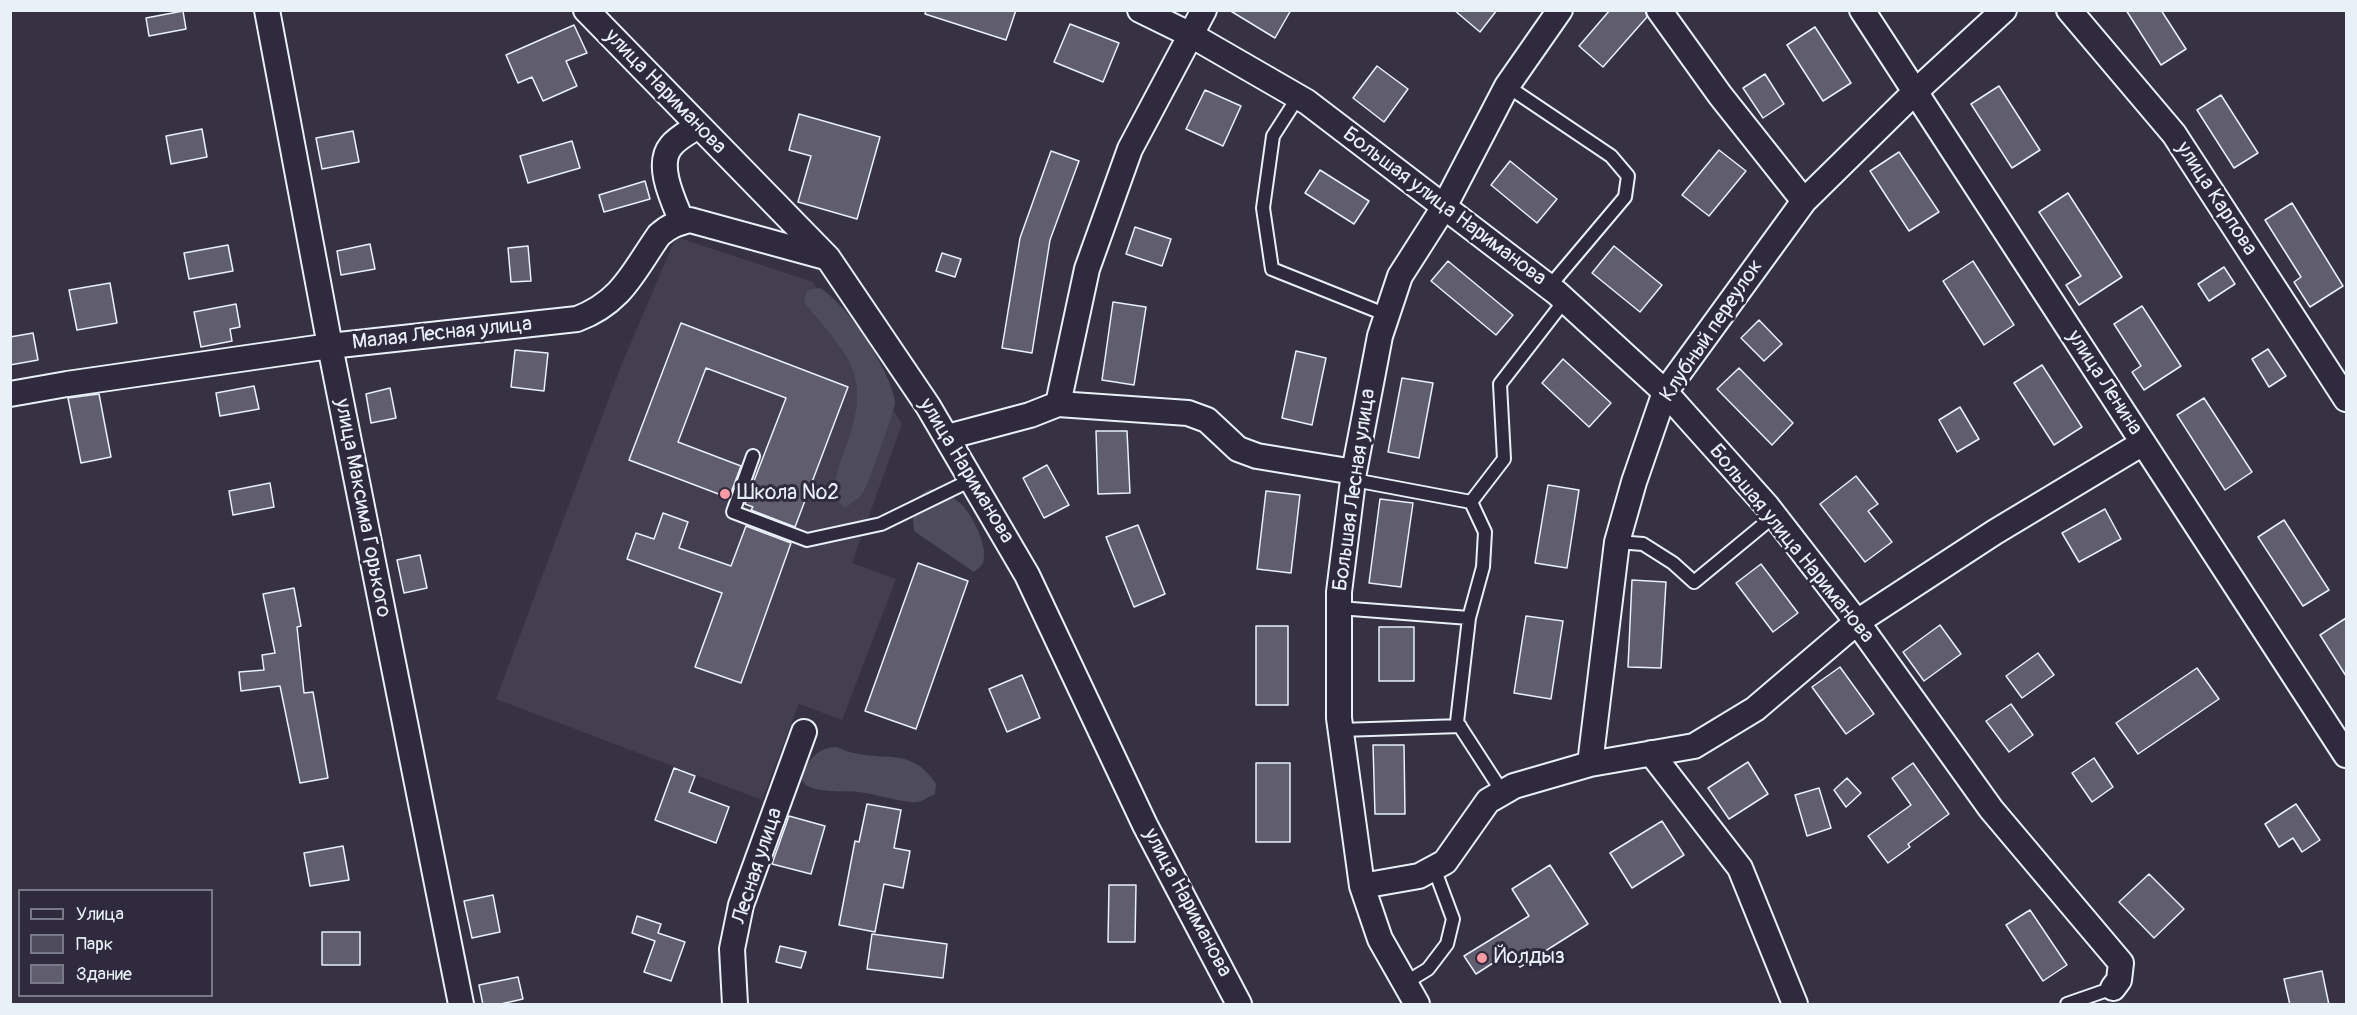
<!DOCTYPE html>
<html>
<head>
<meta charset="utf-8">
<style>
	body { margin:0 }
	#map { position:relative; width:2357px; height:1015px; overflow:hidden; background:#363244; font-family:Pangolin,sans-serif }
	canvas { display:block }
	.frame { position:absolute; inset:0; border:12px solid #e8f1f8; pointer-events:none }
	.legend { position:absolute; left:18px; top:889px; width:195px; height:108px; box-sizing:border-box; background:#2f2a3d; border:2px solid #797a88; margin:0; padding:8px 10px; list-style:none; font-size:18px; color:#e8f1f8 }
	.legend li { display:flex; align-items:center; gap:12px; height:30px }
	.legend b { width:30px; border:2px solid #797a88 }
</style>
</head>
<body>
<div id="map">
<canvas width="2357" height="1015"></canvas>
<div class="frame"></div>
<ul class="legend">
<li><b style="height:8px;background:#2f2a3d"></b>Улица</li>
<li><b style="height:16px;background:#4d4b5c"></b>Парк</li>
<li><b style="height:16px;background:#605e6e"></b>Здание</li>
</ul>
</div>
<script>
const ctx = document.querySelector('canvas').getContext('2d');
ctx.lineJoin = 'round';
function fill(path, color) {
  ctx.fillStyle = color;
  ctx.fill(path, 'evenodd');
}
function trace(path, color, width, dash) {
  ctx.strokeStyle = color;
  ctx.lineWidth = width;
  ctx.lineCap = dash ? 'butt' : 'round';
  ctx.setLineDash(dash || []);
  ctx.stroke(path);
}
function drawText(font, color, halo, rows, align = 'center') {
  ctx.font = font + ' Pangolin,sans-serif';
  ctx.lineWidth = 6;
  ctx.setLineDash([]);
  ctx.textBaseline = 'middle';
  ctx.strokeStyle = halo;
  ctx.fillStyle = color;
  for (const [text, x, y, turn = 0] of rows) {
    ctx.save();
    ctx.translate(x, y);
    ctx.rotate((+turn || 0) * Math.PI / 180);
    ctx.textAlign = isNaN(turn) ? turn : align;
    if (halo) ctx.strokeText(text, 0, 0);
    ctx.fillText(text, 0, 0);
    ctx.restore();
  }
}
fill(new Path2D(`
	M676,237l137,45 89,142 -50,139 44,16 -54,141 -43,-16 -37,96 -266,-101 125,-333z`), '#433f51');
fill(new Path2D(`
	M820,288c26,15 71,82 75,114 1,5 -28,86 -32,91 -5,6 -12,10 -18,15l-10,-10c-2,-20 6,-38 13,-57 25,-69 -4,-89 -44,-139l3,-12z
	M930,489c11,2 21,6 30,14 11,9 29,44 23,59 -1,4 -6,7 -9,10l-60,-41c-1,-21 -6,-31 16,-42z
	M836,747c6,2 12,5 18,6 34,8 59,-5 82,31l-1,10c-6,2 -12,7 -17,8 -12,2 -46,-9 -60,-10 -15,-2 -77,5 -49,-30 8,-11 14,-14 27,-15z`), '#4d4b5c');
const building = new Path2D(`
	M926,10h90l-10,30 -81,-26z
	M1229,10h62l-16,28z
	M1454,10h43l-17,22z
	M1610,10h35l2,7 -44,50 -24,-21z
	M2126,10h35l25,39 -25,16z
	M183,11l3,18 -37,7 -3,-18z
	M1070,24l49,19 -16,39 -49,-20z
	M574,25l13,28 -21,8 11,25 -34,15 -11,-24 -14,6 -12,-28z
	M1815,27l36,56 -28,18 -36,-56z
	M1377,66l31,23 -24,33 -31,-24z
	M1765,74l19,30 -21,14 -20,-30z
	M1999,86l41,64 -28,18 -41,-64z
	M1205,90l36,16 -18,40 -37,-17z
	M2221,95l37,58 -24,15 -37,-58z
	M799,114l81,23 -23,82 -59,-17 13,-46 -22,-6z
	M202,129l5,28 -36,7 -5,-28z
	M353,131l6,31 -37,7 -6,-31z
	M572,141l8,27 -52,15 -8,-27z
	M1719,150l27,21 -37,45 -27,-21z
	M1051,151l28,10 -29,79 -18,113 -30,-5 18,-110z
	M1899,152l40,60 -30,19 -39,-60z
	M1510,161l47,38 -20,24 -46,-38z
	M1320,170l49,31 -15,23 -49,-31z
	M645,181l5,18 -46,13 -5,-17z
	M2068,193l54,84 -43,28 -13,-20 15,-9 -42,-64z
	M2292,203l51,83 -33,21 -16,-25 7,-5 -36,-57z
	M1135,227l36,12 -9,27 -36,-12z
	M370,244l5,25 -34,6 -4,-24z
	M228,245l5,26 -44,8 -5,-26z
	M528,246l3,35 -20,1 -3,-34z
	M1614,246l48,39 -22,27 -48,-39z
	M942,253l19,6 -6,18 -19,-6z
	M1448,261l65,54 -17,20 -65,-54z
	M1973,261l41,64 -30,20 -41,-64z
	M2224,267l11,17 -26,17 -11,-17z
	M110,283l7,40 -40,7 -8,-40z
	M1113,302l33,5 -12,78 -32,-5z
	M236,304l4,23 -10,2 2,12 -31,6 -7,-35z
	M2142,306l39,60 -37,24 -12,-18 9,-6 -27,-42z
	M1759,320l23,24 -18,17 -23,-23z
	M681,323l167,64 -53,140 -44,-17 2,-3 -8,-3 41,-106 -80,-30 -28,74 63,24 -12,32 -100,-38z
	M33,333l5,27 -28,5v-28z
	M2268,349l18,27 -17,11 -17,-28z
	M515,350l33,3 -4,38 -33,-4z
	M1296,351l30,7 -14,67 -30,-7z
	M1563,359l48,44 -22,24 -47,-44z
	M2042,365l40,62 -28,18 -40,-62z
	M1739,368l54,55 -21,22 -55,-56z
	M1402,378l31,5 -14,75 -31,-6z
	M254,386l5,23 -39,7 -4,-23z
	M390,388l6,30 -25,5 -5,-29z
	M99,394l12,63 -30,6 -13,-65z
	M2204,398l48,74 -27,18 -48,-75z
	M1960,407l19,32 -22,13 -18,-32z
	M1096,431h31l3,62 -32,1z
	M1047,465l22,40 -25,13 -21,-40z
	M1856,476l22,28 -10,7 24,31 -27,20 -45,-58z
	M270,483l4,24 -41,8 -4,-24z
	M1548,485l31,5 -12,78 -32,-5z
	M1266,491l34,4 -9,78 -34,-4z
	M1380,499l33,4 -12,84 -32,-4z
	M2105,509l16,30 -42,23 -17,-29z
	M663,513l25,9 -9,26 52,18 15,-40 45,17 -50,140 -46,-16 27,-74 -95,-34 9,-26 18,6z
	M2284,520l45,70 -26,16 -45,-69z
	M1138,525l27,69 -31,13 -28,-70z
	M420,555l7,33 -23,5 -7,-33z
	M918,563l50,18 -52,148 -51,-18z
	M1761,564l37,49 -25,19 -37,-49z
	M1632,580l34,2 -5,86 -33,-1z
	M294,588l7,38 -4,1 7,66 9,-1 15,86 -28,5 -20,-97 -39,5 -2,-19 25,-2 -2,-15 13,-2 -12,-59z
	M1526,616l37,5 -12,78 -37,-6z
	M2346,618v58l-26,-41z
	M1940,625l21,29 -37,27 -21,-29z
	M1256,626h32v79h-32z
	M1379,627h35v54h-35z
	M2038,653l16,22 -32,23 -16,-22z
	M1840,667l34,47 -28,20 -34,-47z
	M2197,668l22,31 -81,55 -22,-31z
	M1022,675l18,43 -33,14 -18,-43z
	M2011,704l22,31 -24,17 -23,-31z
	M1373,745h31l1,69h-30z
	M2094,758l19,29 -21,15 -20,-29z
	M1748,762l20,32 -39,25 -21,-31z
	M1256,763h34v79h-34z
	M1913,763l36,51 -41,30 2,3 -22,16 -20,-27 43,-31 -19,-27z
	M674,768l21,8 -6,16 40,15 -13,36 -61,-23z
	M1847,778l14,15 -15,14 -12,-17z
	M1819,788l12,40 -24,8 -12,-41z
	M867,804l34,6 -7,38 16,3 -7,37 -19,-4 -9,48 -36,-7 16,-84 4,1z
	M2296,804l24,36 -18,12 -9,-14 -14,9 -14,-23z
	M789,816l36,10 -14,48 -39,-10z
	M1662,821l22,34 -52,33 -22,-35z
	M343,846l6,34 -39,6 -6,-33z
	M1550,865l38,59 -68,43 -10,-15 -34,22 -12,-18 65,-40 -17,-27z
	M2149,874l35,35 -30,29 -35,-36z
	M1109,885h27l-1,57h-27z
	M493,895l7,37 -28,6 -8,-37z
	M2030,910l37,55 -24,16 -37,-56z
	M637,916l24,8 -3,9 27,9 -14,39 -27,-9 11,-31 -23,-8z
	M322,932h38v33h-38z
	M872,934l75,10 -4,34 -76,-9z
	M780,946l26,6 -5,16 -25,-6z
	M2322,971l7,34h-39l-6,-26z
	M518,977l5,22 -27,6h-13l-4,-20z`);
fill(building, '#605e6e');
trace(building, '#e8f1f8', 1.5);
const service = new Path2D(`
	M1507,86l104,70 17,20 -3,21 -76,90
	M1298,97l-25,39 -10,72 9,61 115,46
	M753,456l-20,56 74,28 74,-16 90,-44
	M1354,480l117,22 33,-43 -4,-75 65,-84
	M1471,502l14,30 -2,35 -14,51 -12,104 46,71
	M1617,542l26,2 30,19 21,19 80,-66
	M1339,608l130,10
	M1341,730l119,-4
	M1405,983l23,-14 19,-25 6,-25 -19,-51
	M2067,1004l46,-16`);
const minor = new Path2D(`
	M267,10l63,336 131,658
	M586,10l242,248 100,148 99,169 118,250 94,179
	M1140,10l51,25 116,67 250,191 108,99 102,114 90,116 134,187 130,154 -2,17 -6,8
	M1659,10l61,85 84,106
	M1862,10l484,745
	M2069,10l105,124 172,265
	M682,222c-8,-20 -27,-57 -11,-76 6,-8 18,-14 27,-20
	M10,394l57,-10 263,-38 247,-27c45,-17 56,-47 82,-84 10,-9 18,-12 31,-15l135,37
	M1058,404l29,-135 43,-120 74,-139
	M947,437l83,-22 28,-11 130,9 19,7 31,29 19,7 97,16
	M1651,753l89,115 55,136
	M1590,764l27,-222 17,-60 31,-90 139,-191 111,-109 89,-82
	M1362,886l57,-10 26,-14 43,-61 26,-15 76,-22 104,-18 61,-37 102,-87 138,-90 148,-89
	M735,1004l-3,-55 9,-44 63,-173
	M1417,1004l-37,-65 -18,-53 -23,-168v-126l15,-120 26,-136 20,-60 44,-69 63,-121 53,-76`);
trace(service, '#e8f1f8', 16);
trace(minor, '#e8f1f8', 28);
trace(service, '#2f2a3d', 12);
trace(minor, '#2f2a3d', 24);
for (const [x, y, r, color] of [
	[725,494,6,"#ff9aa2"],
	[1482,958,6,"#ff9aa2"]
]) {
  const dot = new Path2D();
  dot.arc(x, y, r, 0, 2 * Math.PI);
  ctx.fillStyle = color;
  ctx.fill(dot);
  trace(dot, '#2f2a3d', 2);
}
drawText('21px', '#e8f1f8', '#2f2a3d', [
	["улица Нариманова",665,92,46],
	["улица Карпова",2216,199,57],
	["Большая улица Нариманова",1444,207,37],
	["Клубный переулок",1712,331,-56],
	["Малая Лесная улица",442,334,-6],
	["улица Ленина",2104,383,57],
	["улица Нариманова",966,471,59],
	["Большая Лесная улица",1355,490,-82],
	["улица Максима Горького",362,508,79],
	["Большая улица Нариманова",1791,544,51],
	["Лесная улица",758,866,-72],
	["улица Нариманова",1187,903,62]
]);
drawText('21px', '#e8f1f8', '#2f2a3d', [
	["Школа №2",737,494],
	["Йолдыз",1494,958]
], 'left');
</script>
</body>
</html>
